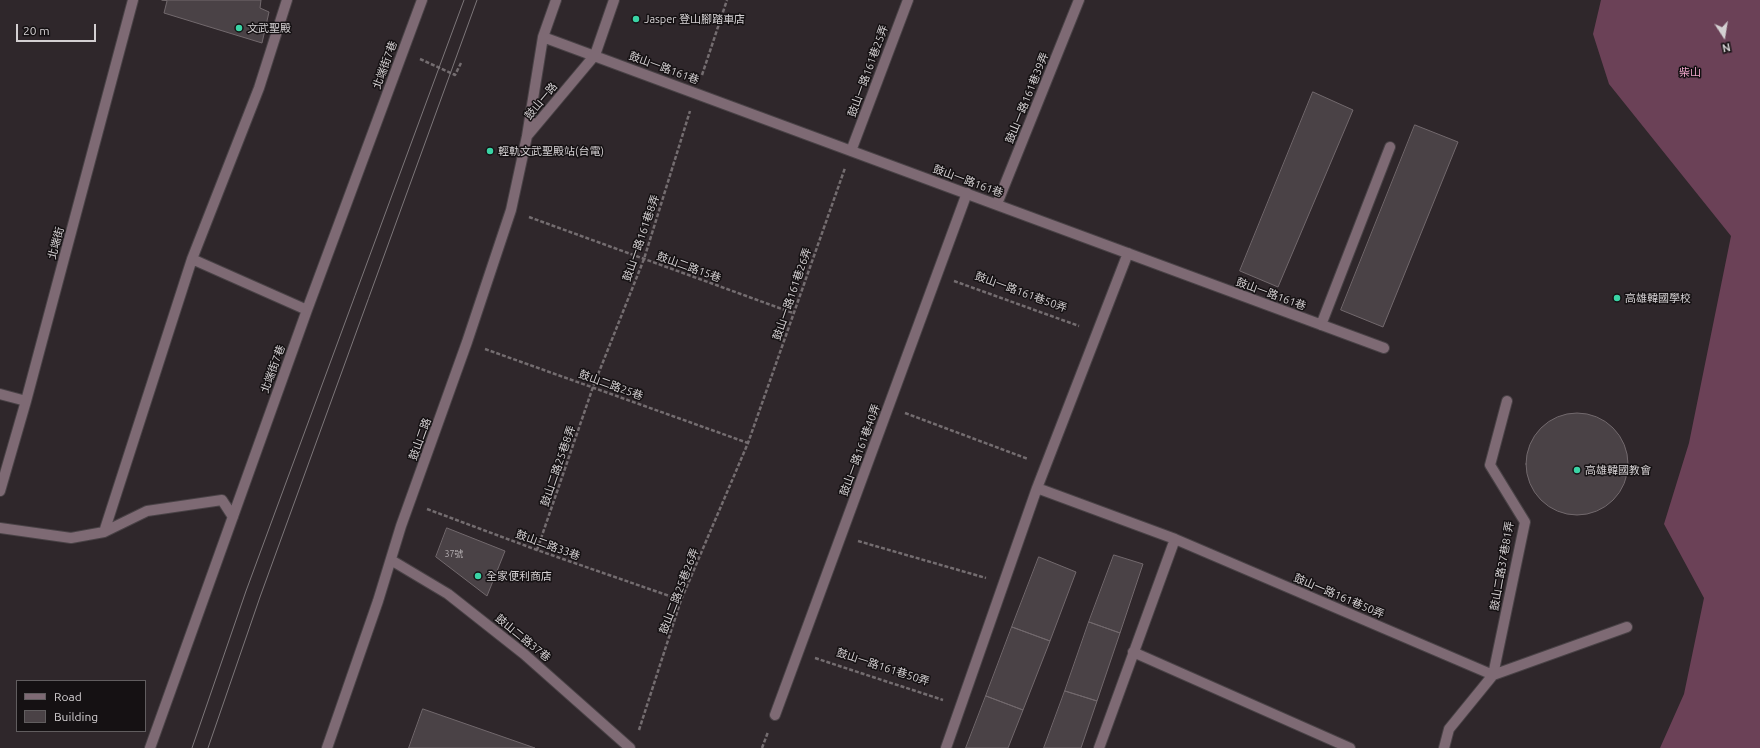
<!DOCTYPE html>
<html>
<head>
<meta charset="utf-8">
<style>
	body { margin:0 }
	#map { position:relative; width:1760px; height:748px; overflow:hidden; background:#2f272b; font-family:Ubuntu,sans-serif }
	canvas { display:block }
	.legend { position:absolute; left:16px; top:680px; width:130px; height:52px; box-sizing:border-box; background:#151113; border:1px solid #615d5f; margin:0; padding:5px 7px; list-style:none; font-size:12px; color:#d4d0d2 }
	.legend li { display:flex; align-items:center; gap:8px; height:20px }
	.legend b { width:20px; border:1px solid #615d5f }
	.north { position:absolute; left:1704px; top:16px; width:40px; height:40px; -webkit-text-stroke:3px #151113; paint-order:stroke; rotate:168deg; font-size:11px; font-weight:700; line-height:16px; text-align:center; color:#d4d0d2 }
	.north::after { content:''; display:block; margin:auto; width:14px; height:18px; background:#d4d0d2; clip-path:polygon(50% 0,100% 100%,50% 72%,0 100%) }
	.scale { position:absolute; left:16px; top:24px; width:80px; height:18px; box-sizing:border-box; border:2px solid #d4d0d2; border-top:0; padding-left:5px; font-size:12px; line-height:14px; white-space:nowrap; color:#d4d0d2; -webkit-text-stroke:3px #151113; paint-order:stroke }
</style>
</head>
<body>
<div id="map">
<canvas width="1760" height="748"></canvas>
<ul class="legend">
<li><b style="height:5px;background:#7e6a74"></b>Road</li>
<li><b style="height:11px;background:#4a4246"></b>Building</li>
</ul>
<div class="north">N</div>
<div class="scale">20 m</div>
</div>
<script>
const ctx = document.querySelector('canvas').getContext('2d');
ctx.lineJoin = 'round';
function fill(path, color) {
  ctx.fillStyle = color;
  ctx.fill(path, 'evenodd');
}
function trace(path, color, width, dash) {
  ctx.strokeStyle = color;
  ctx.lineWidth = width;
  ctx.lineCap = dash ? 'butt' : 'round';
  ctx.setLineDash(dash || []);
  ctx.stroke(path);
}
function drawText(font, color, halo, rows, align = 'center') {
  ctx.font = font + ' Ubuntu,"Noto Sans TC",sans-serif';
  ctx.lineWidth = 3;
  ctx.setLineDash([]);
  ctx.textBaseline = 'middle';
  ctx.strokeStyle = halo;
  ctx.fillStyle = color;
  for (const [text, x, y, turn = 0] of rows) {
    ctx.save();
    ctx.translate(x, y);
    ctx.rotate((+turn || 0) * Math.PI / 180);
    ctx.textAlign = isNaN(turn) ? turn : align;
    if (halo) ctx.strokeText(text, 0, 0);
    ctx.fillText(text, 0, 0);
    ctx.restore();
  }
}
fill(new Path2D(`
	M1601,0h159v748h-100l24,-54 20,-96 -40,-74 25,-81 42,-207 -122,-152 -16,-50z`), '#6b4157');
const building = new Path2D(`
	M162,0h99l-1,8 9,4 -7,31 -98,-30 3,-12z
	M1313,92l40,18 -75,177 -38,-16z
	M1415,125l43,17 -75,185 -42,-17z
	M1526 464a51 51 0 1 1 102 0a51 51 0 1 1-102 0Z
	M447,528l58,23 -18,45 -51,-39z
	M1114,555l29,9 -23,69 -31,-11z
	M1039,557l37,15 -26,69 -38,-14z
	M1089,622l31,11 -23,68 -32,-10z
	M1012,627l38,14 -27,69 -37,-14z
	M1065,691l32,10 -16,47h-37z
	M986,696l37,14 -15,38h-42z
	M423,709l112,39h-126z`);
fill(building, '#4a4246');
trace(building, '#72696d', 1);
const minor = new Path2D(`
	M543,37l841,311
	M527,136l68,-81 19,-55
	M851,151l57,-151
	M997,204l82,-204
	M192,259l115,51
	M1321,325l69,-178
	M0,394l26,7
	M1037,488l138,51 318,136 32,-153 -35,-57 17,-64
	M0,491l26,-90 107,-401
	M0,528l71,10 33,-6 43,-21 75,-11 11,17
	M104,532l88,-273 67,-171 28,-88
	M391,560l57,34 76,60 106,94
	M1133,652l217,96
	M775,715l192,-522
	M150,748l157,-438 115,-310
	M327,748l51,-147 23,-75 66,-184 44,-132 16,-74 16,-99 13,-37
	M946,748l91,-260 91,-235
	M1099,748l76,-209
	M1444,748l5,-19 44,-54 134,-48`);
trace(minor, '#494246', 12);
trace(new Path2D(`
	M420,59l35,16 6,-12
	M702,75l25,-75
	M529,217l264,96
	M954,281l125,45
	M485,349l263,94
	M905,413l123,46
	M427,509l110,41 144,50
	M858,541l128,37
	M537,550l56,-163 51,-128 46,-148
	M815,658l128,42
	M639,730l42,-130 67,-157 97,-275
	M762,748l6,-16`), '#746d70', 2.5, [4, 2]);
trace(minor, '#7e6a74', 10);
trace(new Path2D(`
	M192,748l54,-157 218,-591
	M208,748l52,-151 217,-597`), '#7d777a', 1);
for (const [x, y, r, color] of [
	[636,19,4,"#3ad4a5"],
	[239,28,4,"#3ad4a5"],
	[490,151,4,"#3ad4a5"],
	[1617,298,4,"#3ad4a5"],
	[1577,470,4,"#3ad4a5"],
	[478,576,4,"#3ad4a5"]
]) {
  const dot = new Path2D();
  dot.arc(x, y, r, 0, 2 * Math.PI);
  ctx.fillStyle = color;
  ctx.fill(dot);
  trace(dot, '#151113', 1.5);
}
drawText('9px', '#b2acaf', null, [
	["37號",454,554]
]);
drawText('11px', '#d4d0d2', '#151113', [
	["Jasper 登山腳踏車店",644,19],
	["文武聖殿",247,28],
	["輕軌文武聖殿站(台電)",498,151],
	["高雄韓國學校",1625,298],
	["高雄韓國教會",1585,470],
	["全家便利商店",486,576]
], 'left');
drawText('11px', '#d4d0d2', '#151113', [
	["北端街7巷",385,65,-70],
	["鼓山一路161巷",664,68,20],
	["鼓山一路161巷25弄",868,71,-70],
	["鼓山一路161巷39弄",1027,98,-68],
	["鼓山一路",541,101,-50],
	["鼓山一路161巷",968,181,20],
	["鼓山一路161巷8弄",641,238,-71],
	["北端街",56,243,-75],
	["鼓山二路15巷",689,267,20],
	["鼓山一路161巷50弄",1021,292,20],
	["鼓山一路161巷26弄",792,294,-71],
	["鼓山一路161巷",1271,294,20],
	["北端街7巷",273,369,-70],
	["鼓山二路25巷",611,385,20],
	["鼓山二路",420,439,-70],
	["鼓山一路161巷40弄",860,450,-70],
	["鼓山二路25巷8弄",558,466,-71],
	["鼓山二路33巷",548,545,20],
	["鼓山二路37巷81弄",1502,566,-80],
	["鼓山二路25巷26弄",679,591,-69],
	["鼓山一路161巷50弄",1339,596,23],
	["鼓山二路37巷",523,638,39],
	["鼓山一路161巷50弄",883,667,18]
]);
drawText('11px', '#eda5ca', '#151113', [
	["柴山",1690,72]
]);
</script>
</body>
</html>
